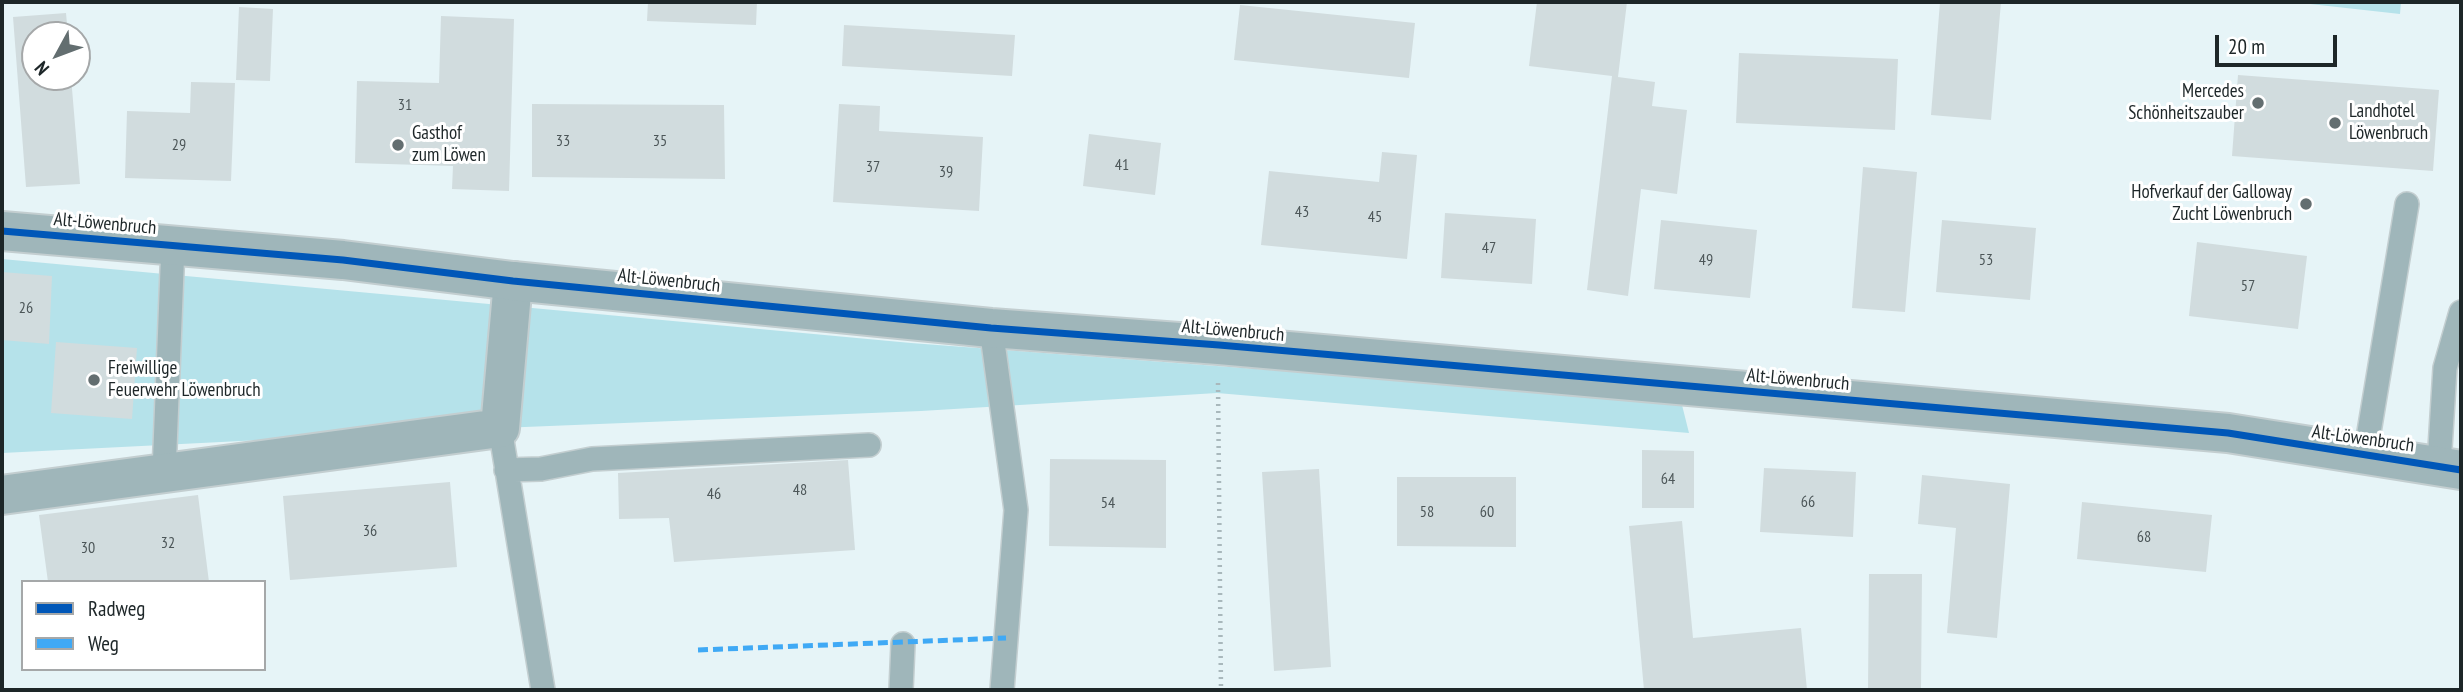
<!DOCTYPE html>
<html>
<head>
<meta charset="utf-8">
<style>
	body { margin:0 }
	#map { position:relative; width:2463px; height:692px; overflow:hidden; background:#e6f4f7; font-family:"PT Sans Narrow",sans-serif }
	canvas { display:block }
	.frame { position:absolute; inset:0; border:4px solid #1d2628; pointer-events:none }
	.legend { position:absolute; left:21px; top:580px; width:245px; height:91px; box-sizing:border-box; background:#fff; border:2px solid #a5a8a9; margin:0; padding:9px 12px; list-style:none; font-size:21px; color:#1d2628 }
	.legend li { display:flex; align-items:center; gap:14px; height:35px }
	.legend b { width:35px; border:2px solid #a5a8a9 }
	.north { position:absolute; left:21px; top:21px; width:70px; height:70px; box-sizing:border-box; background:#fff; border:2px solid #a5a8a9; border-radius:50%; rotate:229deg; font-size:19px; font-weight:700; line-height:28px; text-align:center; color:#1d2628 }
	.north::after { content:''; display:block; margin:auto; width:24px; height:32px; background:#636e70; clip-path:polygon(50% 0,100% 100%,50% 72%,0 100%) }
	.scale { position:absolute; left:2215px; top:35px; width:122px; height:32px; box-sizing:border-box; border:4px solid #1d2628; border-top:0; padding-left:9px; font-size:21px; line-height:24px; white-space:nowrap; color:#1d2628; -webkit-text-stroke:5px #fff; paint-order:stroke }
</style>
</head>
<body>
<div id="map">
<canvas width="2463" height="692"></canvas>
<div class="frame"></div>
<ul class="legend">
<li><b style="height:9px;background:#0057b8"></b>Radweg</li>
<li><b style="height:9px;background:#3fa9f5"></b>Weg</li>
</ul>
<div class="north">N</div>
<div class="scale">20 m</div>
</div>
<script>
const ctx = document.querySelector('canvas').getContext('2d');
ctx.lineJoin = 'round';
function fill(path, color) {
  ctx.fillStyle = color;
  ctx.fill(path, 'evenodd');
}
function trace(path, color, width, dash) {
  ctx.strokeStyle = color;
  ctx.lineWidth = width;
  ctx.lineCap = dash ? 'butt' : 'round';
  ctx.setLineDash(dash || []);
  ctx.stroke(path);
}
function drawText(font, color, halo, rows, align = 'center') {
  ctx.font = font + ' "PT Sans Narrow",sans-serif';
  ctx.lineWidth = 6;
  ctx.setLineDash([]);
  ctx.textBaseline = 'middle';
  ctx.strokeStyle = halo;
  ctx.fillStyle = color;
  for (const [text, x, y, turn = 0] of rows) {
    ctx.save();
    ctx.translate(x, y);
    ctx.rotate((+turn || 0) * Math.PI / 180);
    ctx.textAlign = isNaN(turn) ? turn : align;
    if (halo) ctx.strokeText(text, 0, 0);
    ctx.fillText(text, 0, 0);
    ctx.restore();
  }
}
fill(new Path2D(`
	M2292,2h109l-1,12z
	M2,259l909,84 770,58 8,32 -472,-40 -296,18 -421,17 -498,25z`), '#b5e2ea');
fill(new Path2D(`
	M648,2h109l-1,23 -109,-4z
	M1537,2h90l-9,75 37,5 -3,24 35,4 -10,84 -36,-5 -13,107 -41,-6 25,-214 -83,-10z
	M1940,2h61l-10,118 -60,-5z
	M1240,5l175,18 -6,55 -175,-18z
	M239,7l34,2 -3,72 -34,-1z
	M66,13l2,22h-33v42h36l9,107 -54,3 -13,-170z
	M441,16l73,3 -5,172 -57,-2 1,-23 -98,-3 2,-82 82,2z
	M844,25l171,10 -3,41 -170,-10z
	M1739,53l159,6 -3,71 -159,-7z
	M2238,75l201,15 -6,81 -201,-15z
	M191,82l44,1 -4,98 -106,-3 2,-67 63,2z
	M532,104l192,1 1,74 -193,-2z
	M839,104l41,2 -1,25 104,6 -4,74 -146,-9z
	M1089,134l72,9 -6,52 -72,-9z
	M1382,152l35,3 -10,104 -146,-14 8,-74 110,11z
	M1863,167l54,5 -12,140 -53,-4z
	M1445,213l91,6 -4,65 -91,-6z
	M1661,220l96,10 -7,68 -96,-9z
	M1942,220l94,8 -6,72 -94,-8z
	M2197,242l110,14 -9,73 -109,-13z
	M2,272l50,4 -3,68 -47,-4z
	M56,342l81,6 -5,71 -81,-6z
	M1642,450l52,1v57h-52z
	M1050,459l116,1v88l-117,-2z
	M848,460l7,90 -181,12 -5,-44 -50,1 -1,-46z
	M1764,468l92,4 -3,65 -93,-5z
	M1319,469l12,198 -57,4 -12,-199z
	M1922,475l88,9 -13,154 -50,-5 9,-105 -38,-4z
	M1397,477h119v70l-119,-1z
	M450,482l7,85 -167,13 -7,-84z
	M198,495l11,87h-161l-9,-67z
	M2082,502l130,13 -6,57 -129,-13z
	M1682,521l11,117 108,-10 6,62h-163l-15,-164z
	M1869,574h53l-1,116h-53z`), '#d1dcde');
const service = new Path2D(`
	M991,328l25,182 -14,180
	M500,428l43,262
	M2365,456l42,-252
	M2439,464l6,-96 16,-56
	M506,470l35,-1 51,-10 277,-14
	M164,473l9,-228
	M901,690l2,-46`);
const minor = new Path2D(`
	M2,495l498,-67 13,-147`);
const tertiary = new Path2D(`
	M2,231l341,29 170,21 478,47 228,17 1009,88 233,37`);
trace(service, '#c3ced0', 26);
trace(minor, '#c3ced0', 42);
trace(tertiary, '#c3ced0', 42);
trace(new Path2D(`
	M1218,383l3,307`), '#a9b8bc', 4.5, [2, 5]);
trace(service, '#9fb6ba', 23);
trace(minor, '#9fb6ba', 38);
trace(tertiary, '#9fb6ba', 38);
trace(new Path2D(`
	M698,650l308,-12`), '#3fa9f5', 5, [10, 5]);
trace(new Path2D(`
	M2,231l341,29 170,21 478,47 228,17 1009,88 233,37`), '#0057b8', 7);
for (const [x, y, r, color] of [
	[2258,103,7,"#636e70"],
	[2335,123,7,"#636e70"],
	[398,145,7,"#636e70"],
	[2306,204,7,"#636e70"],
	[94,380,7,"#636e70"]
]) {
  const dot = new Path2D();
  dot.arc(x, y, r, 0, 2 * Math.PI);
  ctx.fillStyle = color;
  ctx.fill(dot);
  trace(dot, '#fff', 2.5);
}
drawText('16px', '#4c5658', null, [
	["31",405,105],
	["33",563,141],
	["35",660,141],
	["29",179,145],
	["41",1122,165],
	["37",873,167],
	["39",946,172],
	["43",1302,212],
	["45",1375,217],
	["47",1489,248],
	["49",1706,260],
	["53",1986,260],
	["57",2248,286],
	["26",26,308],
	["64",1668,479],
	["48",800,490],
	["46",714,494],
	["66",1808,502],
	["54",1108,503],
	["58",1427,512],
	["60",1487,512],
	["36",370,531],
	["68",2144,537],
	["32",168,543],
	["30",88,548]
]);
drawText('19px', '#1d2628', '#fff', [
	["Mercedes",2244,92,"right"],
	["Schönheitszauber",2244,114,"right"],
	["Landhotel",2349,112],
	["Löwenbruch",2349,134],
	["Gasthof",412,134],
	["zum Löwen",412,156],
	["Hofverkauf der Galloway",2292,193,"right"],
	["Zucht Löwenbruch",2292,215,"right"],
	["Freiwillige",108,369],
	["Feuerwehr Löwenbruch",108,391]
], 'left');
drawText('19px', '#1d2628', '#fff', [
	["Alt-Löwenbruch",105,224,5],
	["Alt-Löwenbruch",669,281,6],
	["Alt-Löwenbruch",1233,331,5],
	["Alt-Löwenbruch",1798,380,5],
	["Alt-Löwenbruch",2363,439,8]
]);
</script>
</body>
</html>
